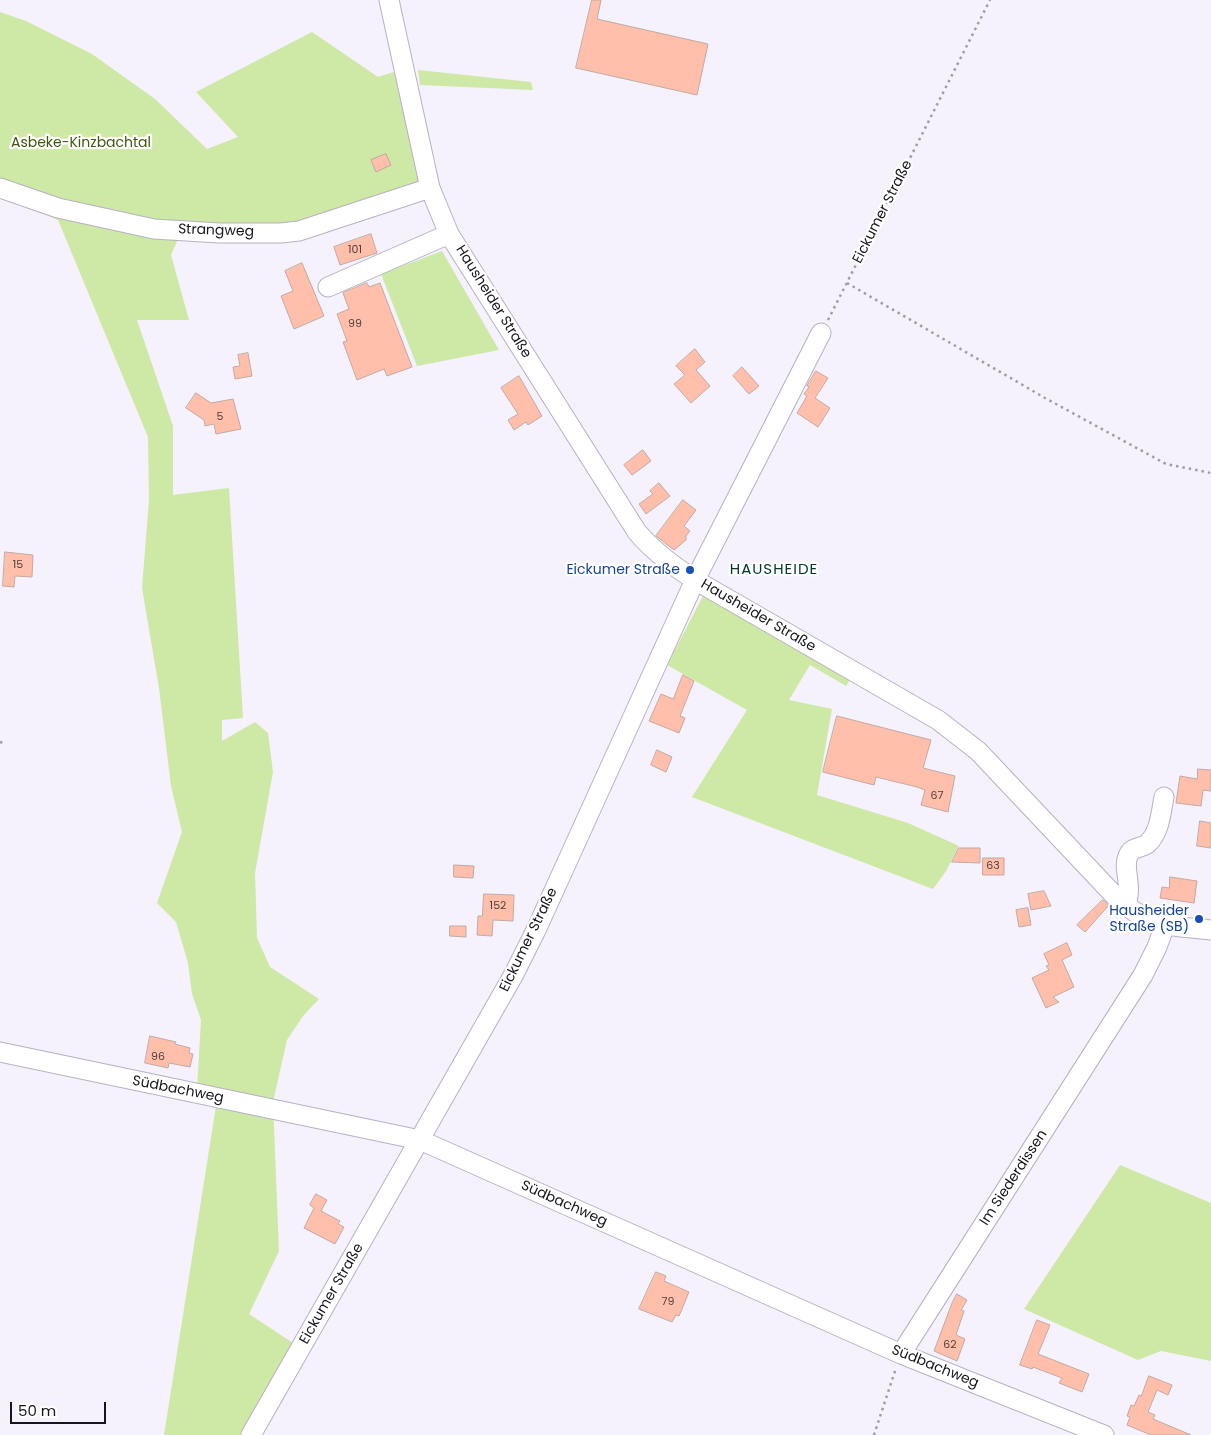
<!DOCTYPE html>
<html>
<head>
<meta charset="utf-8">
<style>
	body { margin:0 }
	#map { position:relative; width:1211px; height:1435px; overflow:hidden; background:#f5f1fd; font-family:Poppins,sans-serif }
	canvas { display:block }
	.scale { position:absolute; left:10px; top:1402px; width:96px; height:22px; box-sizing:border-box; border:2px solid #17141b; border-top:0; padding-left:6px; font-size:15px; line-height:18px; white-space:nowrap; color:#17141b; -webkit-text-stroke:4px #fff; paint-order:stroke }
</style>
</head>
<body>
<div id="map">
<canvas width="1211" height="1435"></canvas>
<div class="scale">50 m</div>
</div>
<script>
const ctx = document.querySelector('canvas').getContext('2d');
ctx.lineJoin = 'round';
function fill(path, color) {
  ctx.fillStyle = color;
  ctx.fill(path, 'evenodd');
}
function trace(path, color, width, dash) {
  ctx.strokeStyle = color;
  ctx.lineWidth = width;
  ctx.lineCap = dash ? 'butt' : 'round';
  ctx.setLineDash(dash || []);
  ctx.stroke(path);
}
function drawText(font, color, halo, rows, align = 'center') {
  ctx.font = font + ' Poppins,sans-serif';
  ctx.lineWidth = 4.5;
  ctx.setLineDash([]);
  ctx.textBaseline = 'middle';
  ctx.strokeStyle = halo;
  ctx.fillStyle = color;
  for (const [text, x, y, turn = 0] of rows) {
    ctx.save();
    ctx.translate(x, y);
    ctx.rotate((+turn || 0) * Math.PI / 180);
    ctx.textAlign = isNaN(turn) ? turn : align;
    if (halo) ctx.strokeText(text, 0, 0);
    ctx.fillText(text, 0, 0);
    ctx.restore();
  }
}
fill(new Path2D(`
	M0,12l26,9 66,33 63,45 52,50 31,-12 -42,-45 116,-60 66,45 22,-7 26,115 -132,41 -116,13 -7,16 18,65h-52l36,106v69l56,-7 14,230 -21,2v21l33,-19 13,11 5,39 -18,101 2,65 13,29 49,32 -16,17 -16,24 -14,62 6,149 -30,63 47,31 -51,90h-81l52,-329 -19,-17 4,-69 -9,-26 -4,-31 -12,-41 -19,-19 25,-71 -11,-46 -12,-98 -17,-100 7,-88 -1,-63 -90,-217 -58,-25z
	M418,70l113,12 2,8 -113,-5z
	M442,251l57,99 -82,16 -36,-92z
	M703,596l148,82 -5,8 -36,-21 -21,35 43,9 -15,86 91,28 51,23 -13,25 -13,18 -241,-92 55,-87 -80,-45z
	M1120,1165l91,38v158l-50,-10 -23,9 -114,-51z`), '#cde9a5');
const building = new Path2D(`
	M592,0h9l-4,19 111,25 -11,51 -121,-27z
	M386,154l5,11 -15,7 -5,-12z
	M371,234l6,19 -37,12 -6,-18z
	M302,263l22,53 -30,13 -13,-33 12,-5 -8,-20z
	M367,283l2,4 11,-4 32,84 -25,9 -3,-7 -27,11 -14,-38 4,-1 -10,-27 12,-5 -6,-16z
	M695,349l10,13 -9,8 14,16 -19,17 -17,-19 11,-9 -9,-9z
	M248,353l4,23 -17,3 -2,-12 7,-1 -2,-11z
	M742,367l17,19 -10,8 -16,-18z
	M816,371l12,7 -13,20 15,10 -12,19 -21,-14 10,-17 -3,-2 5,-7 -2,-1z
	M519,376l23,40 -14,9 -2,-3 -12,8 -6,-10 10,-6 -17,-26z
	M196,393l15,10 22,-4 8,30 -25,5 -2,-10 -9,2 -1,-6 -18,-12z
	M643,450l8,11 -19,14 -8,-10z
	M659,483l11,13 -24,18 -7,-10 14,-10 -3,-3z
	M683,500l13,10 -12,16 6,5 -4,5v4l-12,10 -18,-14z
	M5,552l28,3 -1,22 -17,-1 -1,11 -11,-1z
	M683,675l11,6 -14,35 5,2 -6,15 -30,-12 12,-27 12,5z
	M837,716l94,24 -8,28 32,8 -7,36 -27,-7 4,-15 -8,-3 -41,-10 -2,8 -51,-13z
	M657,750l15,7 -6,15 -15,-7z
	M1198,769l13,1v21l-8,-1 -2,16 -25,-3 4,-27 17,3z
	M1200,821l11,2v25l-14,-2z
	M959,848h21v15l-28,-1z
	M983,858h21v17h-21z
	M454,865l20,1 -1,12 -19,-1z
	M1170,877l27,4 -3,22 -34,-5 2,-11 7,1z
	M1044,891l7,15 -20,4 -3,-16z
	M484,894l30,1 -1,26 -20,-1 -1,16 -15,-1 1,-19h4z
	M1103,900l6,5 -24,27 -8,-7z
	M1028,908l3,17 -12,2 -3,-17z
	M450,926h16v11l-16,-1z
	M1067,943l5,12 -10,5 12,27 -21,10 6,5 -13,6 -14,-30 17,-8 -3,-4 3,-1 -5,-11z
	M150,1036l26,6 -1,2 15,4 -1,5 4,1 -3,13 -21,-4 -1,5 -23,-5z
	M316,1194l11,6 -6,11 19,10 -2,3 6,3 -9,17 -31,-16 10,-20 -4,-3z
	M656,1272l10,4 -2,5 25,11 -10,24 -3,-1 -4,7 -33,-13z
	M957,1294l10,6 -6,10 3,1 -8,24 9,4 -8,22 -23,-10 18,-48z
	M1037,1320l13,5 -12,29 51,20 -7,18 -23,-9 3,-5 -29,-11 -1,2 -12,-4z
	M1149,1376l23,9 -4,10 -11,-5 -9,22 7,3 -2,4 38,16h-40l-24,-10 3,-8 -3,-1 4,-11 3,1 5,-11 2,1z`);
fill(building, '#ffbfaa');
trace(building, '#c1aaa3', 1);
const minor = new Path2D(`
	M389,0l41,188 19,46 188,298c17,20 36,34 58,48l243,140 40,31 136,144c35,33 52,30 97,35
	M0,188l58,20 96,21 65,4h62l18,-2 131,-43
	M328,287l121,-53
	M1125,906c9,-20 -3,-37 3,-50 4,-10 12,-7 19,-12 13,-11 14,-32 17,-47
	M0,1052l420,88 481,214 203,81
	M901,1354l242,-379 14,-28 8,-22
	M251,1435l263,-461 23,-46 158,-348 126,-247`);
trace(minor, '#b8b0c4', 21);
trace(new Path2D(`
	M847,283l198,115 121,66 45,9
	M828,320l162,-320
	M0,742l3,1
	M874,1435l22,-67`), '#a19da7', 2.5, [2.5, 4]);
trace(minor, '#fff', 19);
for (const [x, y, r, color] of [
	[690,570,5,"#1a4fb4"],
	[1199,919,5,"#1a4fb4"]
]) {
  const dot = new Path2D();
  dot.arc(x, y, r, 0, 2 * Math.PI);
  ctx.fillStyle = color;
  ctx.fill(dot);
  trace(dot, '#fff', 2);
}
drawText('11px', '#513f3f', null, [
	["101",355,250],
	["99",355,324],
	["5",220,417],
	["15",18,565],
	["67",937,796],
	["63",993,866],
	["152",498,906],
	["96",158,1057],
	["79",668,1302],
	["62",950,1345]
]);
drawText('14px', '#40590b', '#fff', [
	["Asbeke-Kinzbachtal",81,143]
]);
drawText('14px', '#17141b', '#fff', [
	["Eickumer Straße",883,212,-63],
	["Strangweg",216,231,2],
	["Hausheider Straße",493,302,58],
	["Hausheider Straße",758,616,30],
	["Eickumer Straße",529,940,-64],
	["Südbachweg",178,1090,11],
	["Im Siederdissen",1014,1178,-57],
	["Südbachweg",564,1204,24],
	["Eickumer Straße",332,1294,-60],
	["Südbachweg",935,1367,22]
]);
drawText('14px', '#164399', '#fff', [
	["Eickumer Straße",680,570],
	["Hausheider",1189,911],
	["Straße (SB)",1189,927]
], 'right');
ctx.letterSpacing = '1px';
drawText('15px', '#013829', '#fff', [
	["HAUSHEIDE",774,570]
]);
ctx.letterSpacing = '0px';
</script>
</body>
</html>
